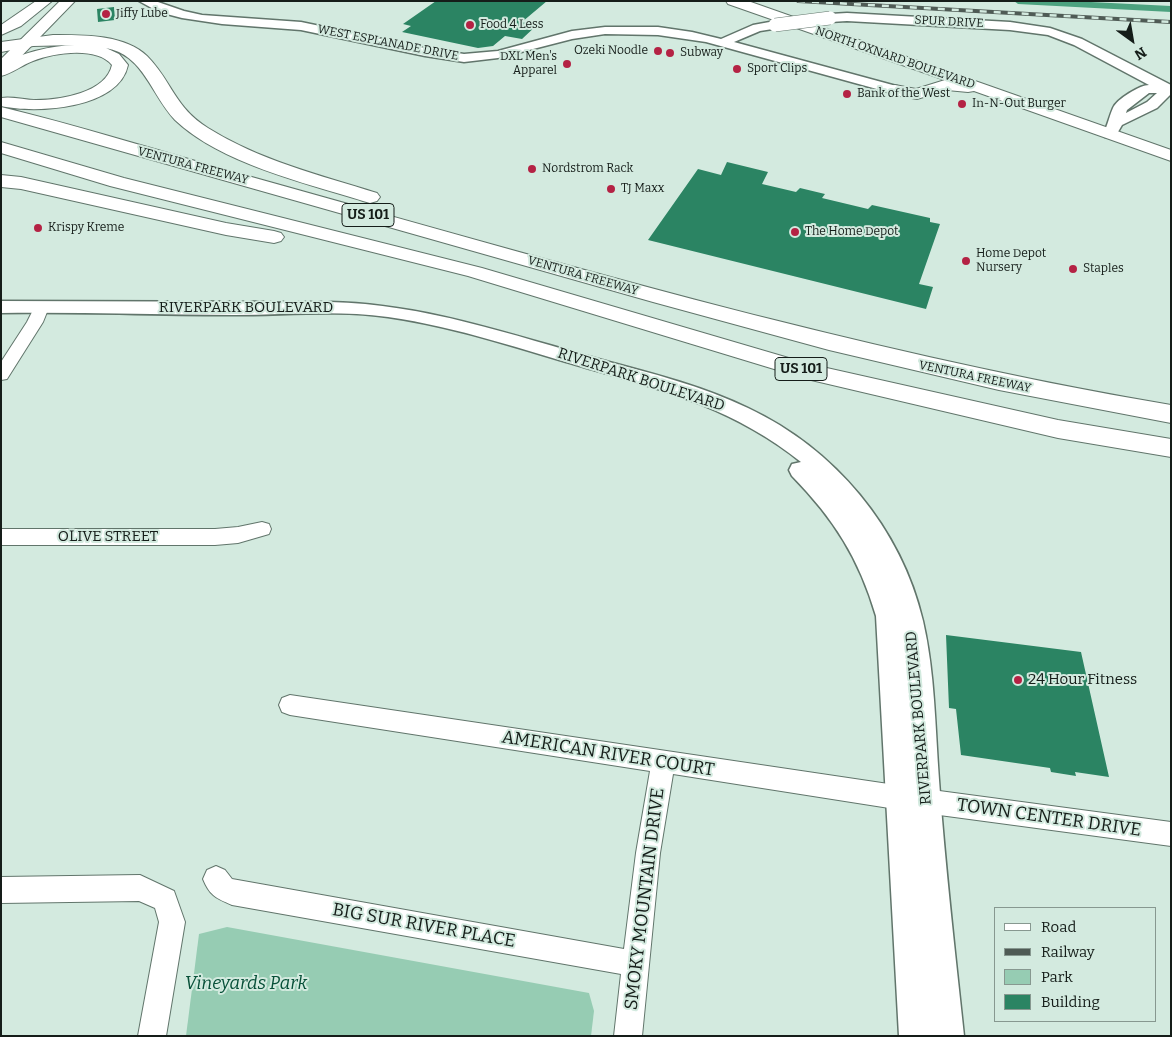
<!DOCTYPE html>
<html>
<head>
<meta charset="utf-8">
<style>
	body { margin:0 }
	#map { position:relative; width:1172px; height:1037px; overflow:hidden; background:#d3eadf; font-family:Bitter,serif }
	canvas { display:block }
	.frame { position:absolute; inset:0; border:2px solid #151d19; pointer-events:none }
	.legend { position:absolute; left:994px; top:907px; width:162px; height:115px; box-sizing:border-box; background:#d3eadf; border:1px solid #879890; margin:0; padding:6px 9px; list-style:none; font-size:15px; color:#151d19 }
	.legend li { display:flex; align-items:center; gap:10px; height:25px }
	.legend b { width:25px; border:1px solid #879890 }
	.north { position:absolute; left:1107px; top:15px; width:50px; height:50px; -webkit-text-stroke:4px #d3eadf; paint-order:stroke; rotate:148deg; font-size:14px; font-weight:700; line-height:20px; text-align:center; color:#151d19 }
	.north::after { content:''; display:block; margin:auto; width:18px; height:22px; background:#151d19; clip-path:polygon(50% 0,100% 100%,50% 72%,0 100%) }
</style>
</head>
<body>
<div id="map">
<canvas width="1172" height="1037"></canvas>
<div class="frame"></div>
<ul class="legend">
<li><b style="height:6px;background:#fff"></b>Road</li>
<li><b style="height:6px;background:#4f5b55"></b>Railway</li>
<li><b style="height:14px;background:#96ccb3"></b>Park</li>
<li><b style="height:14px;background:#2b8463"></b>Building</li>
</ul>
<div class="north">N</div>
</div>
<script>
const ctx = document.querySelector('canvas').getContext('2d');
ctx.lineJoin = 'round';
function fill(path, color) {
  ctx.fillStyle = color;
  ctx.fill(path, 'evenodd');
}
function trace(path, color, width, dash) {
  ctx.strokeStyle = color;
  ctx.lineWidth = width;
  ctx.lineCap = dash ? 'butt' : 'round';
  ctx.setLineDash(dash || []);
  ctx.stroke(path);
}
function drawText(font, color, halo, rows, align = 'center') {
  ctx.font = font + ' Bitter,serif';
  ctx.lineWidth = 4;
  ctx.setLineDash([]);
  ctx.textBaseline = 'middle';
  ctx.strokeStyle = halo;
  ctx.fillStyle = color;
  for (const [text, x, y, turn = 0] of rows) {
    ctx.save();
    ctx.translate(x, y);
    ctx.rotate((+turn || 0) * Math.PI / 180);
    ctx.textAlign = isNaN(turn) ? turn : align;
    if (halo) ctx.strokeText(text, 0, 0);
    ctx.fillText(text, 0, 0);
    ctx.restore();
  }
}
fill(new Path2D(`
	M227,927l362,66 5,18 -3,25h-405l13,-102z`), '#96ccb3');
fill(new Path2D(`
	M1014,1h57l100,5v6l-153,-8z`), '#4ca27f');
fill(new Path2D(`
	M436,1h111l-25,21 15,3 -15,14 -17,-3 -12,10 -15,2 -76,-16 9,-6 -8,-2z
	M114,7l1,13 -17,2 -1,-13z
	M727,162l41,10 -6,12 34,8 4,-4 25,6 -3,4 46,11 4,-4 58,13v4l10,2 -21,60 14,3 -7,22 -278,-69 50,-71 23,6z
	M946,635l135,17 28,125 -34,-5 1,4 -25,-4 -1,-4 -89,-13 -5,-46 -7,-1z`), '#2b8463');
const minor = new Path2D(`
	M41,302l5,2 3,3 -6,15 -36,57 -6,1v-18l26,-40 9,-18z
	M262,522l7,2 2,5 -2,5 -31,9 -23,2h-214v-16h214l23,-2z
	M290,695l612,91 269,36v24l-269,-36 -229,-36 -13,79 -18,183h-28l7,-62 -389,-69c-16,-7 -22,-9 -29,-26l4,-9 9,-4 9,4 7,9 392,70 12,-96 14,-82 -360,-56 -8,-3 -3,-7 3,-7z
	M140,875l34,16 11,31 -19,114h-28l21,-114 -4,-14 -16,-7 -138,2v-26z`);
const tertiary = new Path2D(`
	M139,1h16l29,10 18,4 99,7 124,26 39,6 34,-3 74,-20 33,-4h53l34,5 29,7 32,-14 22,-4 4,1 2,3 -2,3 -19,3 -26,11 166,45 2,3 -7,4 -189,-52 -48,-7 -53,-1 -33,5 -74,19 -34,4 -39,-6 -124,-26 -79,-6 -40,-6 -23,-6z
	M847,13l163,9 40,6 32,11 89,46v9l-14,14 -35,17 -7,12h-10l-2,-3c5,-9 6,-17 10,-26 4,-9 27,-23 36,-23l-75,-40 -26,-10 -38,-5 -163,-9 -17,1 -6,-4 6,-4zM1149,93h8l-10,9 -21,11 1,-3z
	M1,301l329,1c95,2 181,33 272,58 49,13 100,26 146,48 87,41 153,120 175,213 12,52 12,106 16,159 6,86 16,171 25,256h-65l-23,-420c-17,-58 -42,-97 -84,-140l-3,-6 3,-6 9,-2c-65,-52 -133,-71 -211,-93 -67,-19 -132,-42 -202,-52 -50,-7 -102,-2 -154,-2 -77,0 -155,-3 -233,-2z`);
const primary = new Path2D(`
	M60,1h15l-68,70 -6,2v-14z
	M726,1h22l423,149v11l-197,-70 -6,1 -21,-2 -30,9 -28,-5 -2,-4 2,-4 6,-1 21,4 29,-9 -217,-76z`);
const motorway = new Path2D(`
	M36,1h16l-31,25 -20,9v-10z
	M53,35c29,0 71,-1 94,21 25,25 27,51 61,72 51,32 111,47 169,65l3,4 -3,4 -7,2 -7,-2c-58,-18 -143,-38 -188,-81 -24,-25 -31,-65 -69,-72l13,6 9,11c-9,44 -92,49 -127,41v-8c11,-2 24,2 35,2 24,0 70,-7 76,-35 -16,-19 -58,-12 -79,-4 -11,4 -20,12 -32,15v-12c24,-12 48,-18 74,-19l-42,1 -32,6v-10z
	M1,107c75,18 148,41 222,62 314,87 626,182 948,236v18l-172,-33 -170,-40 -176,-48 -652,-185z
	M1,142l123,36 358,90 327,96 249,56 113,19v18l-113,-19 -251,-59 -339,-103 -358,-90 -109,-33z
	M1,175l20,2 205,46 48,8 7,2 3,4 -3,4 -7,2 -48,-8 -205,-46 -20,-2z`);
trace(minor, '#61756b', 2);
trace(tertiary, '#61756b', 3);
trace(primary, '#61756b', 2);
trace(motorway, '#61756b', 2);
fill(minor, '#fff');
fill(tertiary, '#fff');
fill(primary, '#fff');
fill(motorway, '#fff');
const rail = new Path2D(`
	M798,1l373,21`);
trace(rail, '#4f5b55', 4);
trace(rail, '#d3eadf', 2.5, [7]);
const tertiaryBridge = new Path2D(`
	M775,25l55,-7`);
trace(tertiaryBridge, '#61756b', 14, []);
trace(tertiaryBridge, '#fff', 13);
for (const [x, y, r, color] of [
	[106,14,5,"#b42244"],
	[470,25,5,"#b42244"],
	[658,51,5,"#b42244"],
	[670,53,5,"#b42244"],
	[567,64,5,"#b42244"],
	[737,69,5,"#b42244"],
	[847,94,5,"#b42244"],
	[962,104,5,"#b42244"],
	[532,169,5,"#b42244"],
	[611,189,5,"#b42244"],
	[38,228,5,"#b42244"],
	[795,232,5,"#b42244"],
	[966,261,5,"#b42244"],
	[1073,269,5,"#b42244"],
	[1018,680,5,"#b42244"]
]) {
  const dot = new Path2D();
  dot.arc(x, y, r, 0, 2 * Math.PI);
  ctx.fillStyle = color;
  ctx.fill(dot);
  trace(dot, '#d3eadf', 2);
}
drawText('12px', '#151d19', '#d3eadf', [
	["Jiffy Lube",116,14],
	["Food 4 Less",480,25],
	["Ozeki Noodle",648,51,"right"],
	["Subway",680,53],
	["DXL Men's",557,57,"right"],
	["Apparel",557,71,"right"],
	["Sport Clips",747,69],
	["Bank of the West",857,94],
	["In-N-Out Burger",972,104],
	["Nordstrom Rack",542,169],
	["TJ Maxx",621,189],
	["Krispy Kreme",48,228],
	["The Home Depot",805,232],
	["Home Depot",976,254],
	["Nursery",976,268],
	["Staples",1083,269]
], 'left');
drawText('12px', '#151d19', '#d3eadf', [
	["SPUR DRIVE",949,22,3],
	["WEST ESPLANADE DRIVE",388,43,11],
	["NORTH OXNARD BOULEVARD",895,58,19],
	["VENTURA FREEWAY",193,166,15],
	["VENTURA FREEWAY",583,276,16],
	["VENTURA FREEWAY",975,377,12]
]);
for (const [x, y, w] of [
	[368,215,52],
	[801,369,52]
]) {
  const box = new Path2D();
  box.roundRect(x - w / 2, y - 11.5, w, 23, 4);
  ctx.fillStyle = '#d3eadf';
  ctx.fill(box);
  trace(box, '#151d19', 1);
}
drawText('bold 14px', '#151d19', null, [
	["US 101",368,215],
	["US 101",801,369]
]);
drawText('15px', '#151d19', '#d3eadf', [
	["RIVERPARK BOULEVARD",246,308],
	["RIVERPARK BOULEVARD",641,380,18],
	["OLIVE STREET",108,537],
	["RIVERPARK BOULEVARD",919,718,-95]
]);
drawText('15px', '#151d19', '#d3eadf', [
	["24 Hour Fitness",1028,680]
], 'left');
drawText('18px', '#151d19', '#d3eadf', [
	["AMERICAN RIVER COURT",608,754,9],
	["TOWN CENTER DRIVE",1049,818,8],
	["SMOKY MOUNTAIN DRIVE",645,899,-83],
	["BIG SUR RIVER PLACE",424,926,10]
]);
drawText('italic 18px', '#075038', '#d3eadf', [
	["Vineyards Park",246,984]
]);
</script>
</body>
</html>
